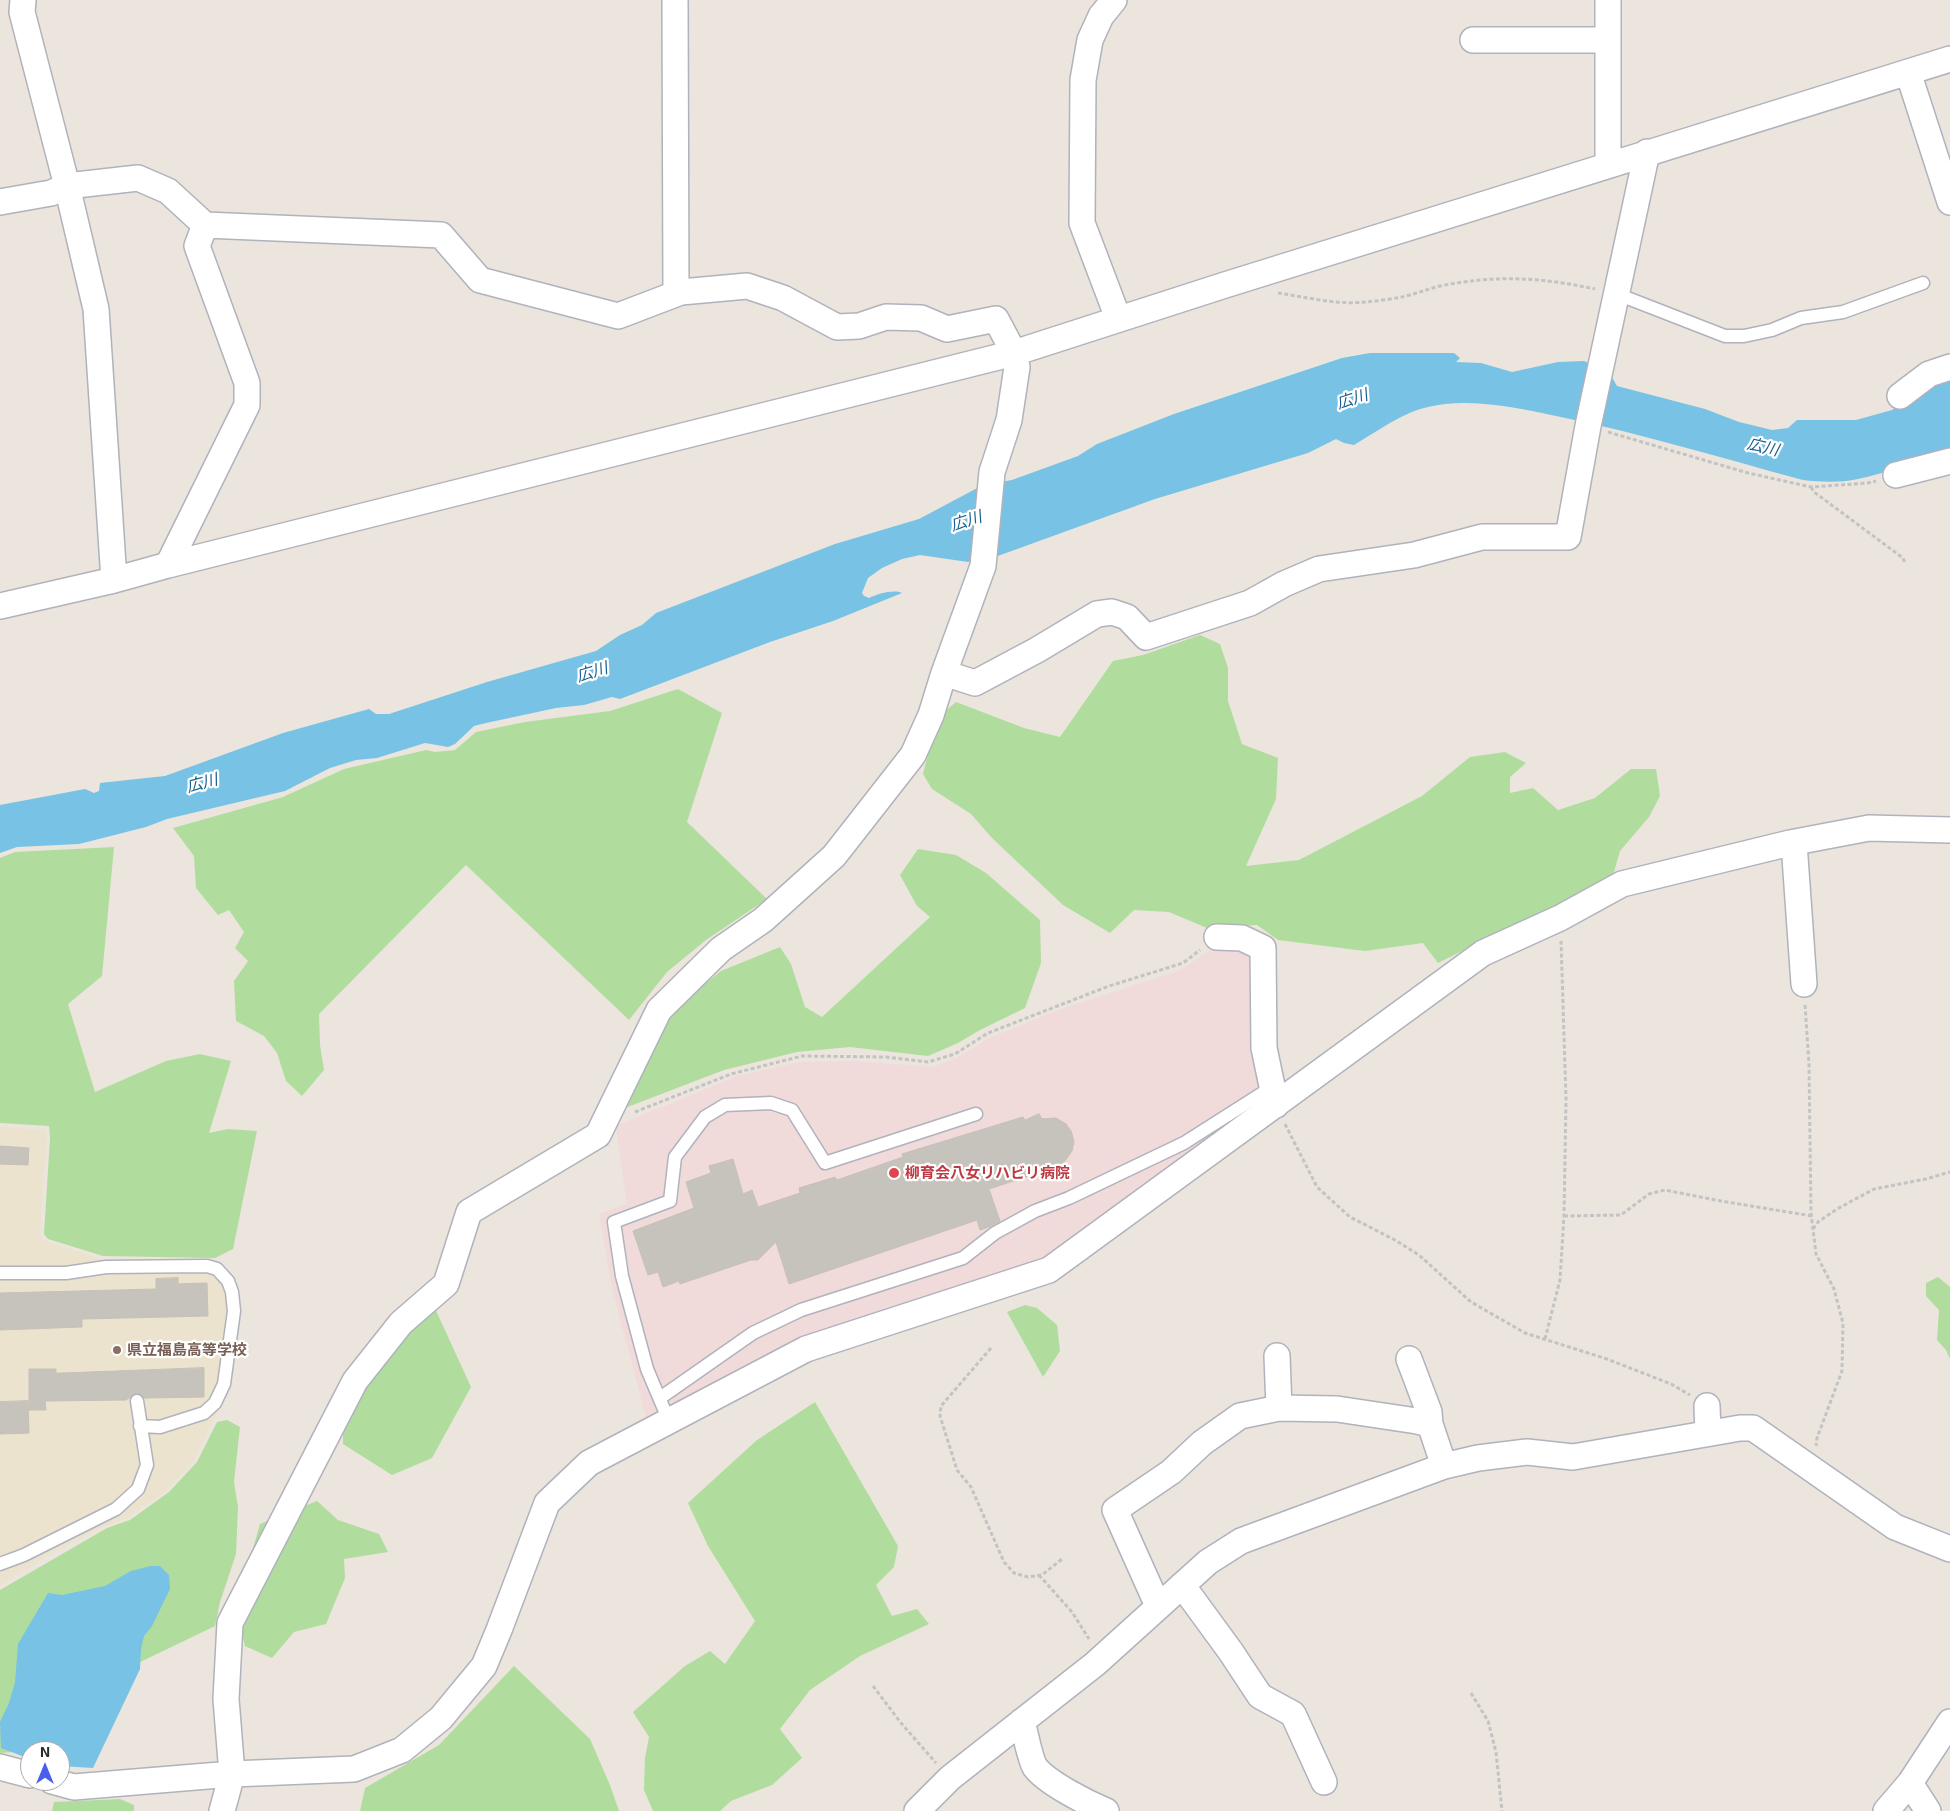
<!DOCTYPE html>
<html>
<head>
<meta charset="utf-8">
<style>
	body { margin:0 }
	#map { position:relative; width:1950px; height:1811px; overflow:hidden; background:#ebe5dd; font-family:"Exo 2",sans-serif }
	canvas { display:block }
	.north { position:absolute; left:20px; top:1741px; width:50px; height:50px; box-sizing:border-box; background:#fff; border:1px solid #aaa; border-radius:50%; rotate:0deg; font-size:14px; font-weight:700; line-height:20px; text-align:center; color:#2a2a2a }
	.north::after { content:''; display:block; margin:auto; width:18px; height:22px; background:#495fec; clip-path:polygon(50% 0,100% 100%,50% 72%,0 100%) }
</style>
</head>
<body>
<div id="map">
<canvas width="1950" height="1811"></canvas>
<div class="north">N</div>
</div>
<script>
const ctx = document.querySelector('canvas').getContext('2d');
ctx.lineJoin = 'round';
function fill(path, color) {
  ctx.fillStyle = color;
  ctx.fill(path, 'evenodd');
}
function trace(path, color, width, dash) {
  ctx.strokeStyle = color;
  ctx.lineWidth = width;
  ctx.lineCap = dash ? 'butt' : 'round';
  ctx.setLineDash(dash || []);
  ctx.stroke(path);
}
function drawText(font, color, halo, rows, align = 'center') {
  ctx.font = font + ' "Exo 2","Noto Sans JP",sans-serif';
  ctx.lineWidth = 4.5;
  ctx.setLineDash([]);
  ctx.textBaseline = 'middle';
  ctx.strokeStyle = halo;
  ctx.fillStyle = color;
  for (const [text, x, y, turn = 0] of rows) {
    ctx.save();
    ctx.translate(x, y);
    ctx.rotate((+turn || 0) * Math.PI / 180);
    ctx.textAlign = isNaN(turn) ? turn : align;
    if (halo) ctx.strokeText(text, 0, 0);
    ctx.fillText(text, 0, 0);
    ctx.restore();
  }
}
fill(new Path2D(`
	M0,1127l45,3 2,6 -7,96 2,8 61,20h105l14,5 15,21 2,29 -9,70 -37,77 -27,29 -39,27 -27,10 -53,28 -47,30z`), '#ebe3cd');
fill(new Path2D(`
	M1222,942l30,5 10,154 -204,152 -411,168 -35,-133 -13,-74 28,-10 -11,-78 121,-50 63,-14 52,-1 81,6 23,-9 34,-20 66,-27 125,-41z`), '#f1dada');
fill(new Path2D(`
	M1200,635l20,9 8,24v33l14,43 36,14 -2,41 -30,67 53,-6 123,-64 48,-39 35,-5 21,11 -16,14v16l23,-5 25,22 37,-12 36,-29h25l4,27 -11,21 -29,34 -8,28 -56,31 -84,36 -34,17 -15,-20 -58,8 -87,-11 -21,-15 -50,3 -38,-16 -35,-2 -24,23 -47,-28 -71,-67 -21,-24 -39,-25 -9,-15 14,-56 19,-16 68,26 36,9 53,-76 30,-6z
	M678,689l44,24 -35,109 80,77 -61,41 -39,32 -38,48 -163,-155 -147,149 1,31 4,25 -22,26 -16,-15 -9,-28 -13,-17 -28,-15 -2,-40 14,-20 -13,-13 9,-16 -15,-22 -11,5 -22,-27 -2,-32 -21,-28 110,-31 61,-28 82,-19 9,2 20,-2 21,-18 49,-10 85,-11z
	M114,847l-12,129 -34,28 27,88 71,-31 34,-7 31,7 -22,72 19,-4 29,2 -24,118 -18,9 -112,-2 -55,-17 -4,-5 6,-96 -1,-12 -49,-3v-265l15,-6z
	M918,849l38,6 30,18 54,47 1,43 -16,45 -45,22 -22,13 -30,13 -78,-9 -53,5 -73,18 -107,41 51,-97 53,-43 59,-24 11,17 14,43 17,10 108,-100 -13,-11 -17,-31z
	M1938,1277l12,10v72l-4,-9 -9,-10 2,-30 -13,-14v-13z
	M433,1304l38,83 -39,71 -40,17 -49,-31v-15l19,-44z
	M1025,1305l12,3 20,17 3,26 -17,26 -36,-65z
	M815,1402l83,144 -4,21 -18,18 16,31 25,-7 12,15 -69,32 -50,34 -30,39 22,29 -30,27 -41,16 -11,10h-67l-9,-21 1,-32 4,-21 -16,-25 52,-46 25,-15 15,13 30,-43 -47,-75 -20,-43 69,-63z
	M227,1420l13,7 -6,55 4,25 -2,47 -16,48 -5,24 -81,39 -120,87 -14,1v-163l107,-62 23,-8 39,-28 28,-30 20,-40z
	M317,1501l21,19 41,14 9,18 -44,7 1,19 -19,46 -32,8 -22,26 -27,-12c-11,-40 4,-83 15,-122z
	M514,1666l76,73 20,46 9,26h-259l5,-23 74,-43z
	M120,1799l14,6v6h-82l2,-9z`), '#b0dd9d');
fill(new Path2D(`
	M1370,353h84l6,5 -4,4 25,1 31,9 46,-10 26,-1 26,13 7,12 88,23 34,13 33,8 16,-2 9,-8h59l36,-10 42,-25 16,-6v68c-30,13 -60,25 -92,32 -18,4 -37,3 -55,1 -82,-22 -163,-47 -247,-64 -38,-8 -89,-19 -128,-9 -27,6 -50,24 -74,38l-10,-2 -8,-4 -28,14 -153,46 -160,58 -18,1 -9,4 -48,-7 -18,4 -20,9 -14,10 -6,15 2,3 5,2c9,-4 24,-9 33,-5l-69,28 -63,21 -150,57 -8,-2 -28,8 -28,3 -70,15 -12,3 -19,18 -7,3 -23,-4 -48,15 -21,2 -26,8 -45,23 -118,28 -21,8 -67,17 -62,3 -17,6v-48l85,-16 9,4 5,-2 1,-8 65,-7 118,-43 86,-24 7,5h13l98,-32 109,-31 24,-16 22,-10 14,-12 179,-69 84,-25 64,-34 29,-5 66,-24 19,-12 77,-30 168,-56z
	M151,1566h9l9,9 1,14 -18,37 -8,10 -3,13 -1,20 -47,99 -33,-2v-15h-30v8l-29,-11 -1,-26 9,-19 6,-21 3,-38 30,-51 14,2 43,-9 26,-15z`), '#77c2e5');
const building = new Path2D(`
	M1039,1114l3,5 14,-1 10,6 5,7 3,10 -2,10 -10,14 -73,24 11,32 -9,5 -11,4 -3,-10 -188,64 -13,-42 -18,18h-7l-71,24 -1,-3 -16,6 -5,-15 -10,3 -15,-44 61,-23 -8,-26 25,-9 -2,-7 24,-7 10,35 9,-4 6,17 42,-14 -1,-5 36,-11 2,3 66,-23 -1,-3 121,-37 2,3z
	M0,1146l29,2 -1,17 -28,-1z
	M178,1278v6l29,-1 1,33 -126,3v8l-82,3v-37l156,-4v-10z
	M204,1368v29l-60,1 -4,-4 -4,-1 -10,7 -81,1 1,9h-17v-41h27v4z
	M28,1401l1,32 -29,1v-32z`);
fill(building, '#c6c2bc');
trace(building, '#c6c1b6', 1);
const service = new Path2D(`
	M1617,294l108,42h19l28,-6 29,-12 42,-6 80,-29
	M0,1273h66l40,-6 101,-1 10,3 11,12 4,11 2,19 -10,73 -9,19 -11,10 -44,14 -20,-1
	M660,1398l93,-65 48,-23 162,-52 32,-25 40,-22 34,-13 115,-55 88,-56
	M669,1421l-22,-52 -25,-93 -8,-54 56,-21 5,-44 30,-40 20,-12 46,-2 21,7 33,53 151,-49
	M0,1564l24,-9 92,-46 22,-20 9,-24 -10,-64`);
const minor = new Path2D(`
	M23,0l-1,12 45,174 29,123 18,271
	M675,0l1,294
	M1114,0l-13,16 -11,24 -7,40 -1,143 36,95
	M1608,0v165
	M1473,40h135
	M1908,72l42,130
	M0,202l51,-9 16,-7 71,-8 30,13 37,34 236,10 39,45 138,36 63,-24 66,-6 36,12 54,29 22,-1 27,-9 35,1 26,11 49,-10 18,34 3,14 -8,53 -17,52 -9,94 -39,107 -13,42 -18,40 -79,101 -71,64 -42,29 -62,61 -61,125 -129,77 -23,72 -45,39 -46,58 -125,242 -4,76 6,75 -10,37
	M1900,396l29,-22 21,-7
	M1896,475l54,-14
	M168,565l79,-160v-22l-50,-137 8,-21
	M0,606l114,-26 54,-15 846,-212 211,-68 725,-226
	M944,673l31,10 62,-33 60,-36 15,-2 15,5 19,20 104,-34 34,-19 35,-15 95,-14 68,-18h86l20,-111 59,-274
	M1794,843l10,141
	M1217,937l25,1 21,10 1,100 12,57
	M1277,1356l2,52
	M1409,1359l20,53 1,12
	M1707,1406l1,27
	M1182,1585l49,67 29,44 33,18 31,68
	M1158,1606l-43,-96 56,-38 31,-29 38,-27 39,-8 58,1 80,12 13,3 14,42
	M1022,1721c3,11 8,38 13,46 12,16 52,36 71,44
	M0,1767l30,8
	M52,1781l22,6 158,-13 122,-5 48,-19 39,-32 43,-52 15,-36 48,-127 42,-40 217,-114 243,-79 434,-317 77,-35 62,-34 168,-41 79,-15 81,2
	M1910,1783l18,28
	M917,1811l33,-33 145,-114 113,-102 33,-21 203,-75 34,-8 49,-6 46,5 167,-29h13l142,99 55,22
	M1886,1811l24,-28 40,-61`);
trace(service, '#b0b2bc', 15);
trace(minor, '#b0b2bc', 28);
trace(new Path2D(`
	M1278,293c28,4 58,12 87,9 13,-1 28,-3 41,-6 12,-3 22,-7 34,-10 54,-11 100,-9 155,3
	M1608,432l140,41 63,14 57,-4 8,-2
	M1811,487l3,5 89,66 2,6
	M1805,1005l4,59 2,149 5,41 18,35 9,34 -1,48 -25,67 -1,8
	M635,1112l96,-38 71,-18 84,1 42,5 27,-8 33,-21 121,-47 74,-23 17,-13
	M1285,1124l32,63 33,30 45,23 24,15 52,47 54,31 82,26 64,25 19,11
	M1564,1216l57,-1 28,-21 16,-4 56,11 91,15
	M1813,1229l5,-7 19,-13 37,-20 52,-10 24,-7
	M1545,1339l15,-59 4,-64 2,-117 -5,-158
	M991,1348l-50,58 -1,10 17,54 14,17 33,75 10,11 14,4 14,-2 20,-16
	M1039,1575l33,37 17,27
	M873,1686l28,37 35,40
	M1471,1693l17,28 8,31 6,59`), '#c3c3c3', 3, [4, 2.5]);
trace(service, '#fff', 12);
trace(minor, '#fff', 25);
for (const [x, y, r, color] of [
	[894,1173,6,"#e0444e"],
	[117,1350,5,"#8d6e63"]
]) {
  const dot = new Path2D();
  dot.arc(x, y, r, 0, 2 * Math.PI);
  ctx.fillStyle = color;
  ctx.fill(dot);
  trace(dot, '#fff', 2);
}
drawText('bold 15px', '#be3a42', '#fff', [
	["柳育会八女リハビリ病院",905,1173]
], 'left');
drawText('bold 15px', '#785e54', '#fff', [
	["県立福島高等学校",127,1350]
], 'left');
drawText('italic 16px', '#186090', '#fff', [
	["広川",1352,399,-18],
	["広川",1763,447,13],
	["広川",966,521,-18],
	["広川",592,672,-17],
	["広川",202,783,-15]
]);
</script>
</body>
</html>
